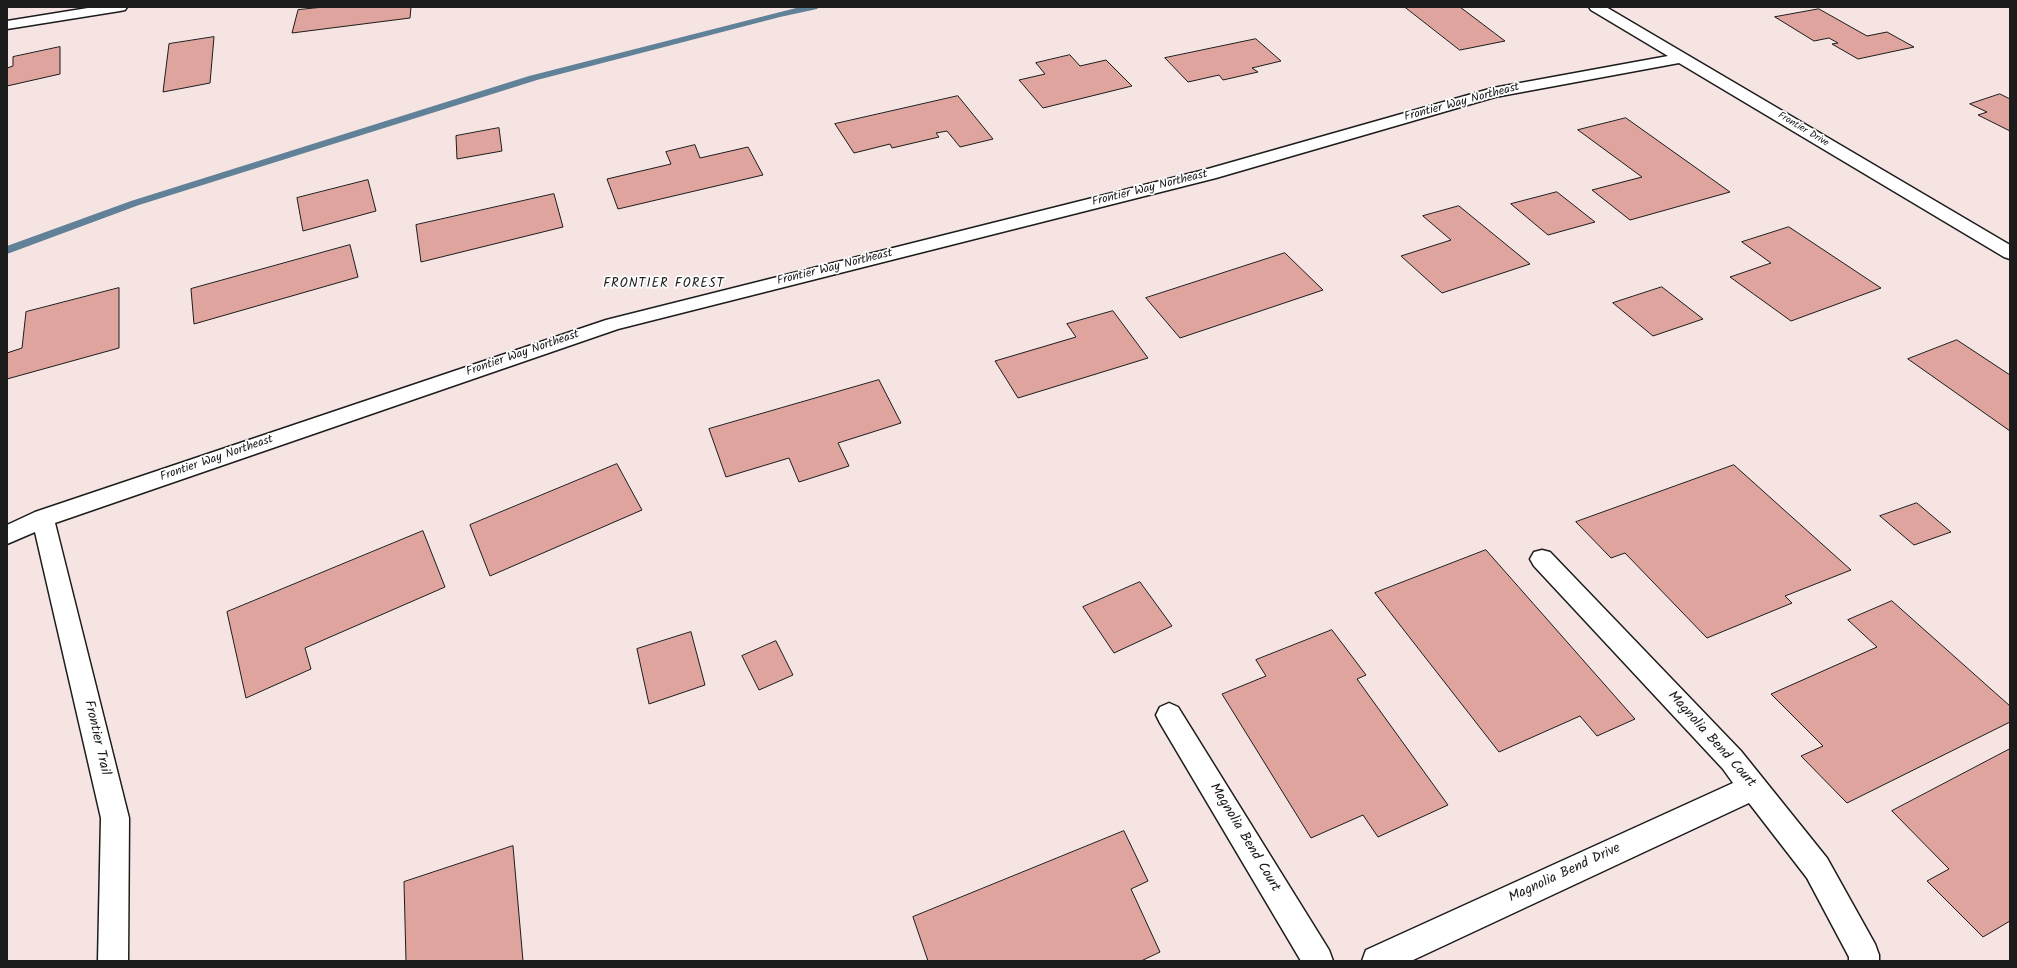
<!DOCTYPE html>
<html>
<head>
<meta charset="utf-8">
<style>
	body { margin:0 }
	#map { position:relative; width:2017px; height:968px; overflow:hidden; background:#f5e4e2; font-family:Kalam,sans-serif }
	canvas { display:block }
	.frame { position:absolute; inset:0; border:8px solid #1c1c1c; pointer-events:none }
</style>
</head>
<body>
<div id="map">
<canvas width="2017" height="968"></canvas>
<div class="frame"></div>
</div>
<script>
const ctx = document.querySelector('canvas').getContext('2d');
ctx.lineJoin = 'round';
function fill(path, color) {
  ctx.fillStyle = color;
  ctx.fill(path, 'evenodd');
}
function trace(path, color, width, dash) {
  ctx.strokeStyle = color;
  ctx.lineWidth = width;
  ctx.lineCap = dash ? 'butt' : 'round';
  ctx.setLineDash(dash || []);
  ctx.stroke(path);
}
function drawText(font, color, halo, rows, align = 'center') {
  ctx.font = font + ' Kalam,sans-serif';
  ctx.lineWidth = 3.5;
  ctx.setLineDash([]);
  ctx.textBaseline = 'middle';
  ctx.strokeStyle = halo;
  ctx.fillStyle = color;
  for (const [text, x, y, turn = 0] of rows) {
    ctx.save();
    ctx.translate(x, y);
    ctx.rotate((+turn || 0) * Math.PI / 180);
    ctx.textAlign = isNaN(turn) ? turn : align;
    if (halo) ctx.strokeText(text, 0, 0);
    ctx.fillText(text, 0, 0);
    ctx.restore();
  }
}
fill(new Path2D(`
	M800,7h19l-2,2 -37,8 -243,63 -398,125 -132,49v-8l124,-45 398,-125z`), '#608198');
const building = new Path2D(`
	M324,7h87l-1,11 -118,15 6,-23z
	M1405,7h55l45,34 -45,9z
	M1819,9l48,27 20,-4 27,15 -56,12 -26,-15 6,-1 -9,-5 -15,3 -39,-24z
	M214,37l-4,46 -47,9 6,-48z
	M1256,39l25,22 -29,7 6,4 -35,8 -4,-5 -31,7 -23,-24z
	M60,47v27l-53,12v-18l6,-2v-9z
	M1070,55l10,11 26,-6 26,26 -89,22 -24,-28 26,-6 -9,-11z
	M2000,94l10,5v32l-32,-16 9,-3 -17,-8z
	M958,96l35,43 -33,8 -13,-16 -11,2 3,4 -47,11 -2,-4 -36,9 -19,-29z
	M1626,118l104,74 -100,28 -38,-30 50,-13 -64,-47z
	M499,128l3,23 -45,8 -1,-23z
	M695,145l5,13 48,-11 15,28 -145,34 -11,-30 64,-15 -5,-12z
	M368,180l8,31 -73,20 -6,-33z
	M1557,192l38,30 -47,13 -37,-31z
	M554,194l9,33 -142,35 -5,-37z
	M1459,206l71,58 -88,29 -41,-37 50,-16 -28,-24z
	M1789,227l92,61 -90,33 -61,-44 41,-14 -29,-21z
	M350,245l8,32 -164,47 -3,-35z
	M1285,253l38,37 -143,48 -34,-40z
	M1662,287l41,32 -50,17 -40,-33z
	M119,288v60l-112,31v-26l15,-5 4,-36z
	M1113,311l35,47 -130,40 -23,-37 81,-24 -9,-13z
	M1957,340l53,35v56l-102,-72z
	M879,380l22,43 -63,20 11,23 -50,16 -10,-24 -63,19 -17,-48z
	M617,464l25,46 -152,66 -20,-51z
	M1734,465l117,105 -66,26 7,7 -85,35 -82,-85 -14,5 -35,-36z
	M1917,503l34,29 -37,13 -34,-29z
	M423,531l22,56 -140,61 6,21 -65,29 -19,-86z
	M1486,550l149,169 -38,17 -17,-20 -81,36 -124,-159z
	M1140,582l32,44 -58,27 -31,-46z
	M1892,601l118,105v16l-163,81 -46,-47 22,-10 -52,-52 106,-47 -29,-27z
	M1332,630l34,45 -9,4 91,126 -70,32 -15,-22 -52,23 -89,-144 44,-18 -10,-16z
	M691,632l14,53 -56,19 -12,-55z
	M776,641l17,34 -34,15 -17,-34z
	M2010,749v172l-27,16 -56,-56 22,-12 -57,-58z
	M1124,831l24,50 -17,8 29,63 -19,9h-213l-15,-44z
	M513,846l10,115h-117l-2,-79z`);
fill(building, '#dea49d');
trace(building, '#1c1c1c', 1);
const minor = new Path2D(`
	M94,7h33l-2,3 -5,1 -113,18v-8z
	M1589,7h17l404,238v14l-6,-2 -325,-194 -184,34 -279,81 -598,151 -563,194 74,295 -1,143h-30l3,-143 -66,-286 -28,12v-19l28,-13 571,-192 598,-150 289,-82 175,-32 -77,-46z
	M1542,550l8,2 191,199 86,107 48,86 4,11v6h-30v-4l-42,-79 -58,-75 -338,158h-49l4,-11 367,-167 -10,-14 -189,-203 -4,-7 4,-7z
	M1169,703l9,4 151,243 4,11h-32l-141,-238 -4,-8 4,-8z`);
trace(minor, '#1c1c1c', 3);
fill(minor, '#fff');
drawText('10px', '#1c1c1c', '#fff', [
	["Frontier Drive",1803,130,31]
]);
drawText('12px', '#1c1c1c', '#fff', [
	["Frontier Way Northeast",1462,103,-15],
	["Frontier Way Northeast",1150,189,-14],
	["Frontier Way Northeast",835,268,-14],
	["Frontier Way Northeast",523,354,-19],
	["Frontier Way Northeast",217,459,-19]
]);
ctx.letterSpacing = '1px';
drawText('13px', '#1c1c1c', '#fff', [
	["FRONTIER FOREST",664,285]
]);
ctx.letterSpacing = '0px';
drawText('14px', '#1c1c1c', '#fff', [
	["Frontier Trail",96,738,77],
	["Magnolia Bend Court",1711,740,48],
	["Magnolia Bend Court",1244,838,59],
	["Magnolia Bend Drive",1565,874,-25]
]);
</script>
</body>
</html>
